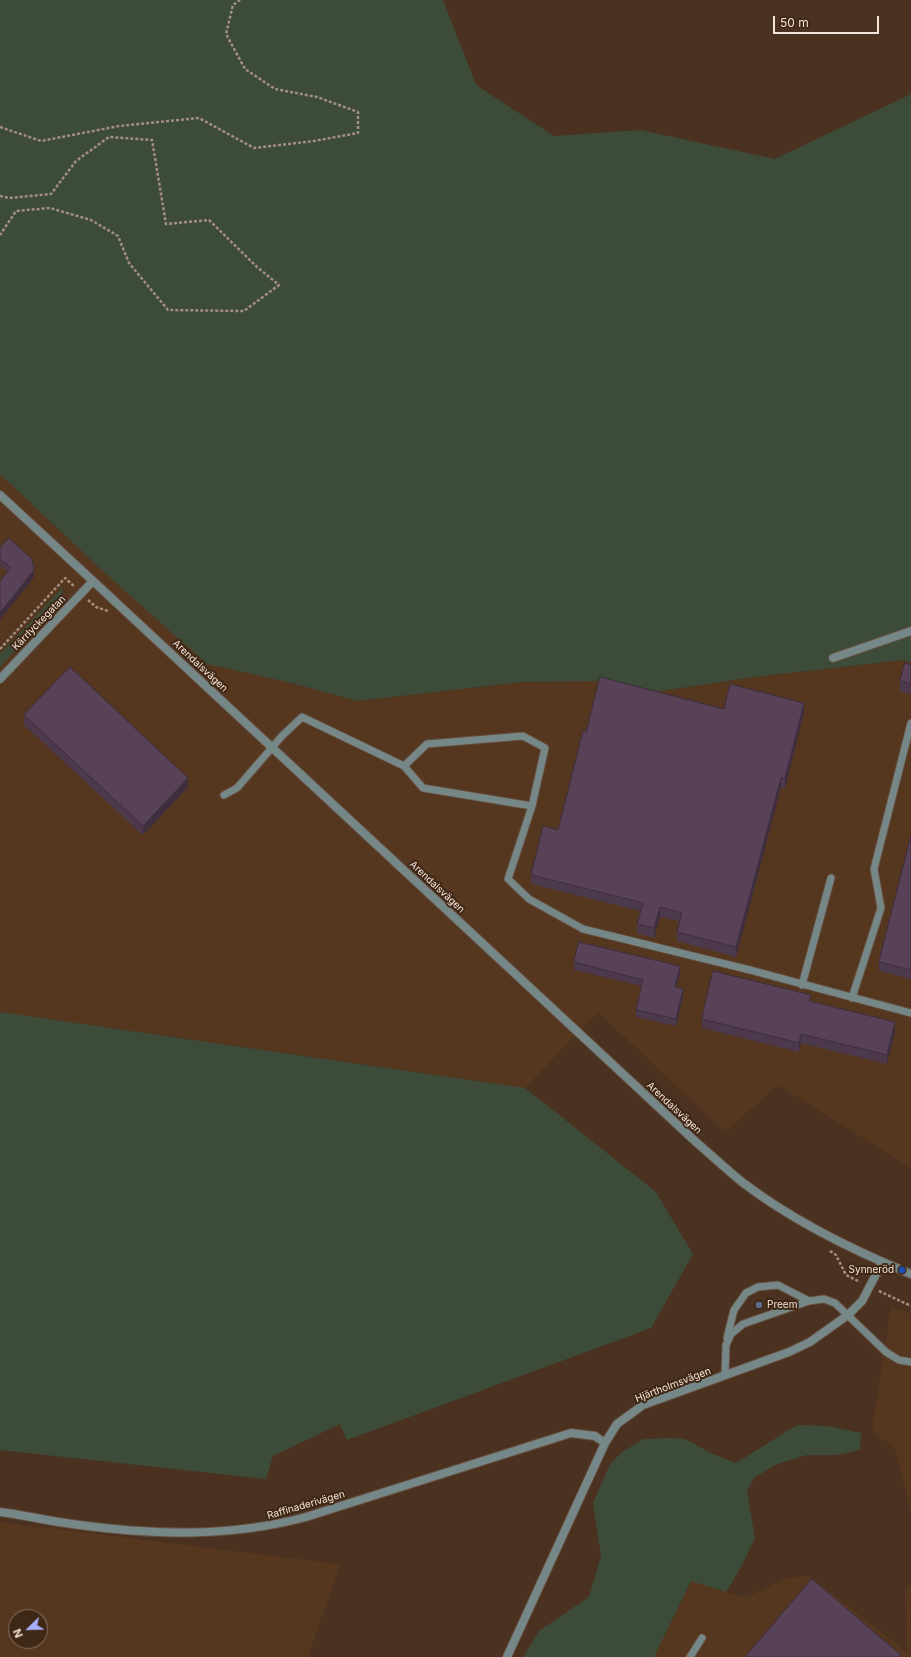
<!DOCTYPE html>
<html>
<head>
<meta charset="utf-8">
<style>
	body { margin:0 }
	#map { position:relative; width:911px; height:1657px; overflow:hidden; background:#4a3120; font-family:Inter,sans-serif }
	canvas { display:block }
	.north { position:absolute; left:8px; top:1609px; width:40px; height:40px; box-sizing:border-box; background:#3f2716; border:1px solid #877264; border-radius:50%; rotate:247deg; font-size:11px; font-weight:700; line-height:16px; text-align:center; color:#f4e3d9 }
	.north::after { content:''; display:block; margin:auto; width:14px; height:18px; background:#a8b0fc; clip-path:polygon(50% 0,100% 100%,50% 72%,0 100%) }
	.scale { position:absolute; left:773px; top:16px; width:106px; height:18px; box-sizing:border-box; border:2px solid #f4e3d9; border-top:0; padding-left:5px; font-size:12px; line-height:14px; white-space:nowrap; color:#f4e3d9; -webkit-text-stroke:3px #3f2716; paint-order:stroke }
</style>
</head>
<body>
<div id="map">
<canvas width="911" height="1657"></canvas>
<div class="north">N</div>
<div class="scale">50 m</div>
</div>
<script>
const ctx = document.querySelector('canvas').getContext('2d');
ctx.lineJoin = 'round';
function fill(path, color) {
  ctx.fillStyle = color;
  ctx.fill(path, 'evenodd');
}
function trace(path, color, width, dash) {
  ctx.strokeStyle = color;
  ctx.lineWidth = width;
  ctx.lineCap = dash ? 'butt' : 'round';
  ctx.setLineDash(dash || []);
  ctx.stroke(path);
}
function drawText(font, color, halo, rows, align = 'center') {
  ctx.font = font + ' Inter,sans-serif';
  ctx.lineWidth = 4;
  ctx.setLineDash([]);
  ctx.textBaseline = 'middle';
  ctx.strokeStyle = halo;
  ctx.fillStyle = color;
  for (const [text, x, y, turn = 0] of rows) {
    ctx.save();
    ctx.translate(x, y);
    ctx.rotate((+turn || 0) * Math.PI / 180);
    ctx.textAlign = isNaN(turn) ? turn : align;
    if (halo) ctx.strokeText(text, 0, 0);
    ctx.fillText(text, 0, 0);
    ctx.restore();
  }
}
fill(new Path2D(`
	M0,474l105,99 183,109 69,19 165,-19 77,-1 49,12 106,-16 150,-17 7,2v506l-133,-83 -53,47 -127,-120 -73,76 -525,-76z
	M891,1307l20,6v202l-16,-67 -23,-16z
	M0,1522l340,42 -32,93h-308zM16,1617h24v24h-24z
	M809,1576l98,76 -2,-62 6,-8v75h-257l37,-76 54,17 40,-19z`), '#553720');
fill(new Path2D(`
	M0,0h443l33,85 78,51 86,-6 135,29 136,-65v568l-7,-2 -150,17 -106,16 -49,-12 -77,1 -165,19 -69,-19 -81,-18 -102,-91 -105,-99z
	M63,587l-1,10 -4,7 -58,63v-13z
	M0,1012l525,76 131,104 37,62 -42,74 -304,112 -7,-16 -67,32 -7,23 -266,-29z
	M797,1425l31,1 33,7 -1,17 -24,5h-29l-30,9 -23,14 -7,13 8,47 -15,31 -14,23 -35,-11 -37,76h-131l16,-26 50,-34 12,-41 -8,-53 17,-39 11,-11 22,-14 28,-1 14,1 28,15 23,9z`), '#3d4c39');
const service = new Path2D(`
	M404,766l23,-22 96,-8 22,12 -13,58
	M224,795l13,-7 45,-52 20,-19 102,49 19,22 109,18 -24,73 21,20 54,30 167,41 161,43
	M802,985l29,-107
	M852,998l29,-90 -7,-39 37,-146
	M727,1338l7,-28 12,-17 12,-6 20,-2 31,16
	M725,1375l1,-30 5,-11 12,-10 66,-23 15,-2 11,4 51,49 13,8 12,2
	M690,1657l12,-19`);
const minor = new Path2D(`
	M0,495l93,86
	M833,658l78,-27
	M0,1512c24,3 48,9 72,12 81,11 155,14 234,-7l265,-84 24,3 10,7
	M507,1657l98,-214 12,-19 26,-19 146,-53 21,-10 38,-27 14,-14 20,-38`);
const tertiary = new Path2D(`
	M0,679l93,-98 603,561c15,13 30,27 46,40 51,39 110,68 169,92`);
trace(service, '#654d3e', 9);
trace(minor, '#654d3e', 10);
trace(tertiary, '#654d3e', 10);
trace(new Path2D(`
	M0,127l41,14 78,-15 80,-8 55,30 60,-7 44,-8v-21l-41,-15 -42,-8 -30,-20 -19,-35 7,-29 7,-5
	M0,196l9,2 42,-4 25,-33 33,-24 43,3 14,84 43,-4 48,47 22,18 -35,26 -76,-1 -39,-47 -11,-27 -27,-16 -41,-12 -34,3 -16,24
	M88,600l8,7 12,4
	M0,649l65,-71 10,9
	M830,1251l6,4 10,20 14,7
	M879,1291l32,15`), '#a38e80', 2.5, [3, 2]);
trace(service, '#768788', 7);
trace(minor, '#768788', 8);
trace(tertiary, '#768788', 8);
fill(new Path2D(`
	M0,548l34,29 -27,-5 -7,-6z
	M911,665v29l-11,-3v-10z
	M724,709l80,3 -19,76 -4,-1 -45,170 -59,-16v-9l2,-11 -19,-4 -6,21 -17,-5v-9l3,-13 -109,-27v-9l27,-45 28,-98z
	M24,715l164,72 -45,48 -119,-110z
	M911,836v143l-32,-8v-9z
	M574,962l106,11 -4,14 7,9 -7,30 -40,-9v-7l6,-24 -68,-16z
	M811,1001l84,30 -8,33 -86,-21 -2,9 -97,-24v-9z`), '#4c394c');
fill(new Path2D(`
	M34,570v7l-34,43v-7z
	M804,703v9l-19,76v-10z
	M188,778v9l-45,48v-9z
	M781,778v9l-45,170v-10z
	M660,907v10l-6,21v-10z
	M680,966v7l-5,21v-7z
	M683,989v7l-7,30v-7z
	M895,1022v9l-8,33v-9z
	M801,1034v9l-2,9v-9z`), '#3e2e3e');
const building = new Path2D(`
	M9,538l23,21 2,11 -34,43v-32l11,-13 -11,-9v-11z
	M905,663l6,2v19l-11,-3z
	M70,667l118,111 -45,48 -119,-111z
	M600,677l124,32 6,-25 74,19 -19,75h-4l-45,169 -59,-15 5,-19 -22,-6 -6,21 -17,-4 6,-21 -112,-28 12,-49 15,4 25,-99 3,1z
	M911,836v134l-32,-8z
	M579,942l101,24 -5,21 8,2 -7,30 -40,-9 7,-30 -69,-18z
	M713,971l98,24 -2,6 86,21 -8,33 -86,-21 -2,9 -97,-24z
	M812,1579l89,76 -1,2h-155z`);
fill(building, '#584258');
trace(building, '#3e2e3e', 1);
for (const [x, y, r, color] of [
	[902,1270,4,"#1a4fb4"],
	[759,1305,4,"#5c6f8a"]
]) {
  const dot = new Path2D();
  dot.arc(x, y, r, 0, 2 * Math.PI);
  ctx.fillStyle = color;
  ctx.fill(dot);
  trace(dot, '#3f2716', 1.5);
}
drawText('10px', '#f4e3d9', '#3f2716', [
	["Kärrlyckegatan",39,623,-46],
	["Arendalsvägen",200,666,43],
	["Arendalsvägen",437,887,43],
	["Arendalsvägen",674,1108,43],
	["Hjärtholmsvägen",673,1385,-21],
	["Raffinaderivägen",306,1505,-16]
]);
drawText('10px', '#f4e3d9', '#3f2716', [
	["Synneröd",894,1270],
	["Preem",767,1305,"left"]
], 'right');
</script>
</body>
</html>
